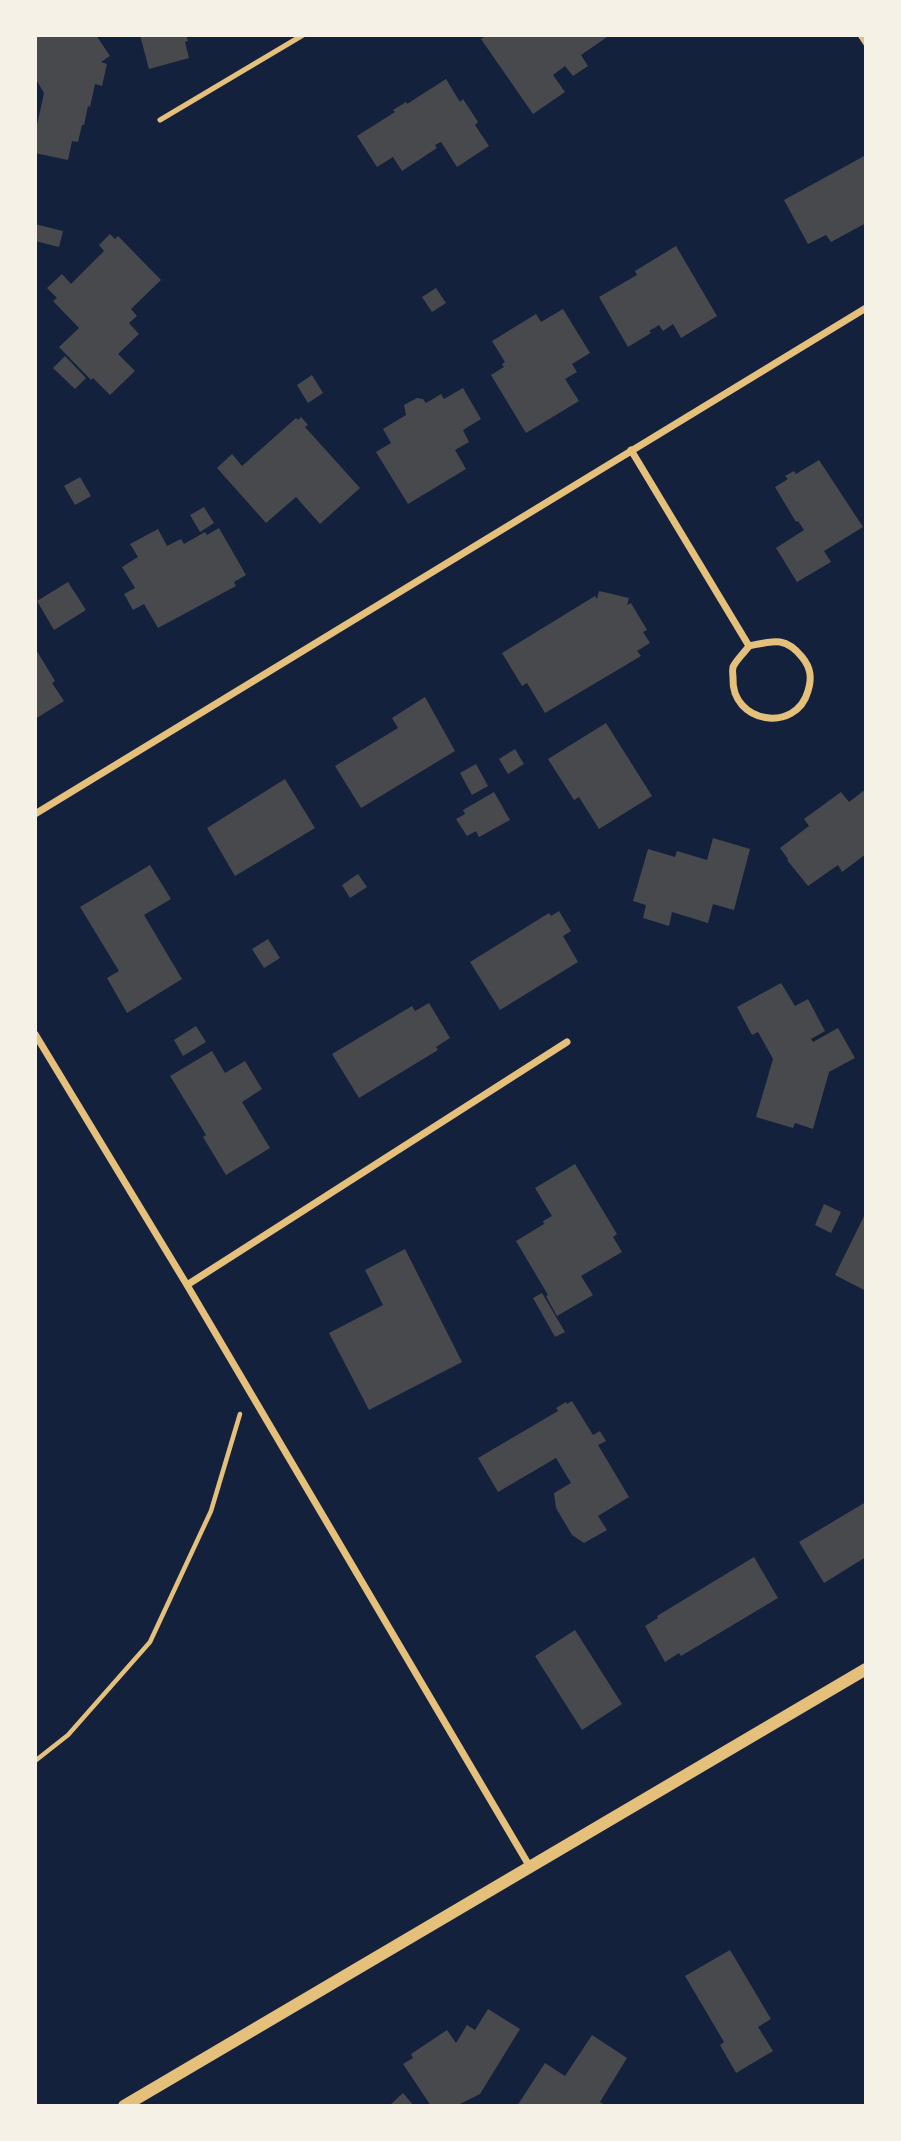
<!DOCTYPE html>
<html>
<head>
<meta charset="utf-8">
<style>
	body { margin:0 }
	#map { position:relative; width:901px; height:2141px; overflow:hidden; background:#14213d; font-family:Manrope,sans-serif }
	canvas { display:block }
	.frame { position:absolute; inset:0; border:37px solid #f6f1e7; pointer-events:none }
</style>
</head>
<body>
<div id="map">
<canvas width="901" height="2141"></canvas>
<div class="frame"></div>
</div>
<script>
const ctx = document.querySelector('canvas').getContext('2d');
ctx.lineJoin = 'round';
function fill(path, color) {
  ctx.fillStyle = color;
  ctx.fill(path, 'evenodd');
}
function trace(path, color, width, dash) {
  ctx.strokeStyle = color;
  ctx.lineWidth = width;
  ctx.lineCap = dash ? 'butt' : 'round';
  ctx.setLineDash(dash || []);
  ctx.stroke(path);
}
fill(new Path2D(`
	M35,35h61l14,21 -9,6 6,2 -5,22 -7,-2 -5,23 -2,-1 -4,19h-2l-4,17 -6,-1 -4,19 -33,-7v-19l9,-41 -7,-12 -2,1z
	M140,35h46l2,6 -3,1 4,16 -40,11z
	M487,35h123l-29,20 7,11 -15,10 -8,-10 -12,9 12,17 -32,22 -52,-75z
	M446,79l14,23 3,-3 15,23 -3,3 14,21 -32,21 -16,-25 -6,3 2,3 -35,23 -9,-14 -16,10 -20,-31 38,-24 -2,-2 13,-8 1,2z
	M866,155v54l-2,1 2,5v8l-35,19 -5,-7 -18,9 -24,-44z
	M35,224l28,7 -4,16 -24,-6z
	M110,234l5,5 3,-3 43,44 -30,29 6,7 -8,7 10,11 -21,20 17,17 -25,24 -17,-17 -2,2 -32,-33 20,-19 -26,-27 4,-3 -10,-10 15,-14 9,10 33,-33 -5,-6z
	M676,246l41,70 -36,22 -8,-14 -10,7 -4,-6 -10,6 2,2 -23,14 -29,-50 38,-22 -2,-4z
	M436,288l10,15 -14,9 -10,-15z
	M563,309l27,44 -18,11 5,8 -12,7 14,22 -53,32 -35,-58 13,-8 -2,-3 3,-2 -13,-21 44,-27 5,8z
	M65,356l21,22 -11,11 -22,-21z
	M312,375l11,18 -15,10 -11,-18z
	M463,388l18,31 -18,11 6,12 -14,8 11,19 -58,35 -32,-52 15,-9 -8,-14 23,-14 -2,-10 13,-7 6,1 3,4 15,-9 3,5z
	M301,417l7,8 -3,2 55,61 -40,36 -24,-27 -30,26 -49,-55 15,-14 10,12 54,-48 2,2z
	M819,460l44,67 -39,24 7,11 -34,20 -21,-34 28,-18 -6,-9 -2,1 -21,-35 13,-8 -3,-3 9,-5 2,3z
	M80,477l11,19 -16,9 -11,-19z
	M204,507l10,16 -14,9 -10,-17z
	M219,528l27,47 -12,7 2,4 -78,42 -14,-24 -11,6 -9,-16 11,-6 -13,-21 16,-10 -8,-13 28,-15 9,17 14,-7 3,5 21,-12 2,3z
	M68,582l18,28 -32,20 -17,-29z
	M599,591l30,7 -2,7 4,-2 16,27 -4,2 7,11 -13,8 4,5 -96,57 -18,-30 -5,3 -20,-33 93,-57 2,3z
	M35,648l20,33 -3,2 12,18 -29,18z
	M425,697l30,54 -94,57 -26,-42 63,-38 -6,-10z
	M606,723l46,73 -53,33 -20,-32 -5,3 -26,-41z
	M515,749l9,15 -16,10 -9,-15z
	M476,764l12,22 -16,9 -12,-22z
	M285,779l30,49 -80,48 -28,-48z
	M866,789v65l-24,18 -4,-7 -30,21 -21,-26 1,-1 -8,-11 29,-22 -5,-7 37,-27 8,10z
	M494,792l16,28 -31,17 -3,-6 -9,5 -11,-17 9,-5 -2,-4z
	M713,838l37,11 -16,61 -21,-6 -5,19 -36,-11 -3,14 -26,-8 3,-13 -13,-4 15,-52 27,8 2,-6 30,9z
	M150,865l21,34 -27,16 38,64 -55,34 -20,-35 12,-7 -39,-64z
	M358,874l9,13 -17,11 -8,-13z
	M559,911l12,20 -8,5 15,26 -78,48 -30,-48 79,-49 2,3z
	M268,939l12,19 -16,10 -12,-19z
	M781,983l14,23 13,-7 17,32 -14,8 2,3 25,-14 17,30 -26,14 -16,57 -18,-6 -2,5 -37,-11 17,-58 -15,-27 -6,3 -15,-28z
	M429,1003l21,35 -14,9 2,3 -79,48 -27,-44 80,-48 3,5z
	M196,1026l10,16 -23,14 -9,-16z
	M212,1051l13,22 20,-12 17,28 -20,13 28,46 -44,27 -23,-38 3,-2 -36,-59z
	M575,1164l42,70 -4,3 9,15 -41,24 12,19 -36,21 -11,-20 2,-1 -32,-54 28,-17 -1,-3 9,-5 -17,-28z
	M824,1204l17,8 -10,21 -16,-8z
	M866,1212v79l-31,-16z
	M405,1249l57,113 -93,48 -40,-77 54,-28 -18,-35z
	M542,1293l23,39 -10,5 -22,-39z
	M572,1401l21,34 7,-4 6,10 -8,4 31,52 -31,19 9,14 -23,13 -12,-8 -16,-27 -2,-15 17,-10 -15,-25 -58,34 -20,-34 80,-47 -2,-3 10,-6 1,2z
	M866,1502v55l-42,26 -25,-41z
	M754,1557l24,41 -97,58 -2,-3 -14,9 -20,-36 13,-8 -1,-2z
	M575,1630l47,74 -40,26 -47,-74z
	M730,1950l41,69 -13,8 15,24 -37,22 -16,-28 4,-3 -39,-66z
	M488,2009l32,20 -40,65 -24,12h-25l-28,-42 10,-6 -2,-4 36,-24 9,13 11,-18 8,5z
	M592,2035l35,23 -27,44 6,4h-89l28,-43 20,13z
	M403,2093l11,13h-25z`), '#48494c');
trace(new Path2D(`
	M35,1761l33,-26 82,-93 61,-131 29,-97`), '#e5c07b', 4.5);
trace(new Path2D(`
	M860,35l6,9
	M160,120l143,-85`), '#e5c07b', 5);
trace(new Path2D(`
	M631,450l118,196c24,-5 36,-10 53,11 9,11 10,21 6,34 -12,43 -77,32 -75,-13 0,-3 -1,-7 0,-11 3,-7 12,-15 16,-21
	M35,814l831,-506
	M35,1034l152,251 343,582
	M187,1285l380,-243`), '#e5c07b', 7);
trace(new Path2D(`
	M124,2106l742,-437`), '#e5c07b', 12);
</script>
</body>
</html>
